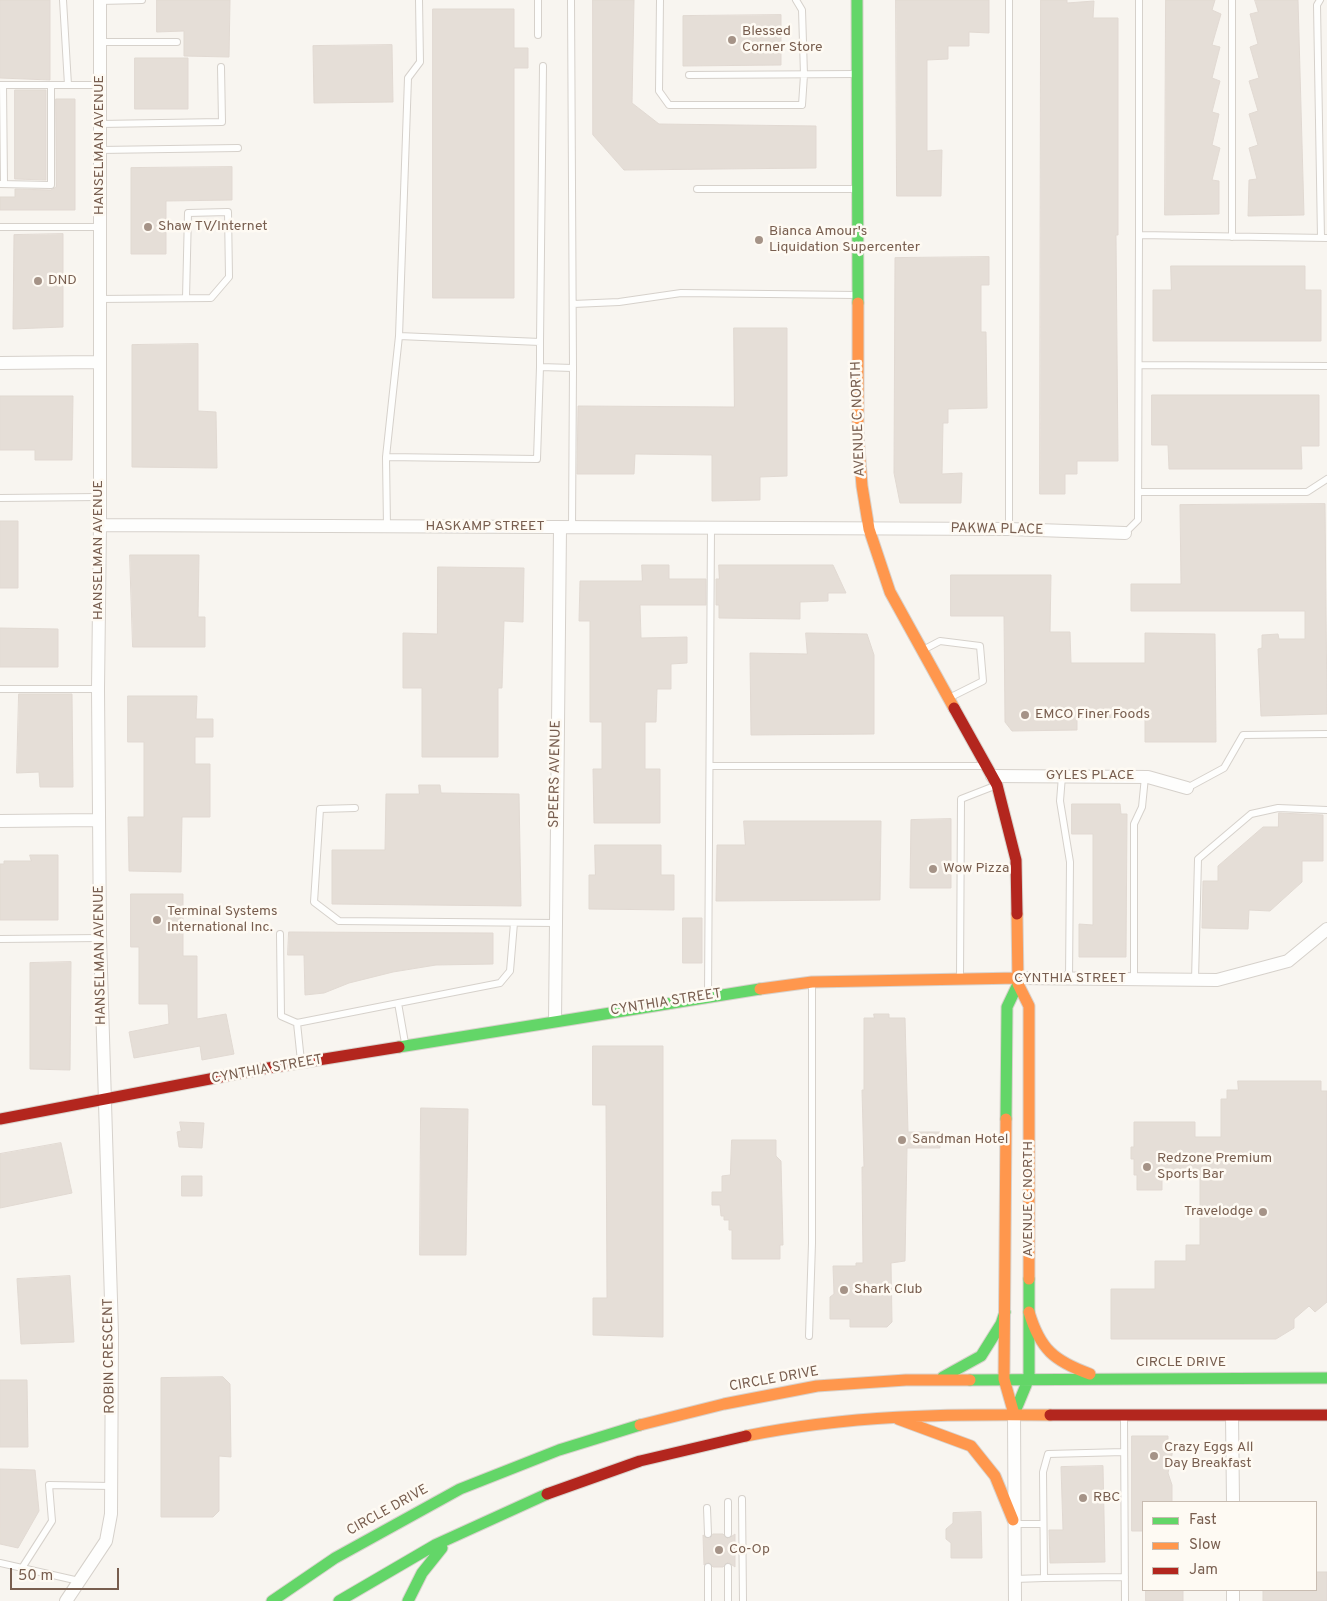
<!DOCTYPE html>
<html>
<head>
<meta charset="utf-8">
<style>
	body { margin:0 }
	#map { position:relative; width:1327px; height:1601px; overflow:hidden; background:#f8f5f0; font-family:Overpass,sans-serif }
	canvas { display:block }
	.legend { position:absolute; left:1142px; top:1501px; width:175px; height:90px; box-sizing:border-box; background:#fefaf3; border:1px solid #c8bcb1; margin:0; padding:6px 9px; list-style:none; font-size:15px; color:#785e4f }
	.legend li { display:flex; align-items:center; gap:10px; height:25px }
	.legend b { width:25px; border:1px solid #c8bcb1 }
	.scale { position:absolute; left:10px; top:1568px; width:109px; height:22px; box-sizing:border-box; border:2px solid #785e4f; border-top:0; padding-left:6px; font-size:15px; line-height:18px; white-space:nowrap; color:#785e4f; -webkit-text-stroke:4px #fefaf3; paint-order:stroke }
</style>
</head>
<body>
<div id="map">
<canvas width="1327" height="1601"></canvas>
<ul class="legend">
<li><b style="height:6px;background:#63d668"></b>Fast</li>
<li><b style="height:6px;background:#ff974d"></b>Slow</li>
<li><b style="height:6px;background:#b3261e"></b>Jam</li>
</ul>
<div class="scale">50 m</div>
</div>
<script>
const ctx = document.querySelector('canvas').getContext('2d');
ctx.lineJoin = 'round';
function fill(path, color) {
  ctx.fillStyle = color;
  ctx.fill(path, 'evenodd');
}
function trace(path, color, width, dash) {
  ctx.strokeStyle = color;
  ctx.lineWidth = width;
  ctx.lineCap = dash ? 'butt' : 'round';
  ctx.setLineDash(dash || []);
  ctx.stroke(path);
}
function drawText(font, color, halo, rows, align = 'center') {
  ctx.font = font + ' Overpass,sans-serif';
  ctx.lineWidth = 5;
  ctx.setLineDash([]);
  ctx.textBaseline = 'middle';
  ctx.strokeStyle = halo;
  ctx.fillStyle = color;
  for (const [text, x, y, turn = 0] of rows) {
    ctx.save();
    ctx.translate(x, y);
    ctx.rotate((+turn || 0) * Math.PI / 180);
    ctx.textAlign = isNaN(turn) ? turn : align;
    if (halo) ctx.strokeText(text, 0, 0);
    ctx.fillText(text, 0, 0);
    ctx.restore();
  }
}
const building = new Path2D(`
	M0,0h50v80l-50,-2z
	M157,0h73l-1,57 -45,-1v-25l-27,1z
	M593,0h41l-2,103 27,21 157,2v42l-192,2 -31,-35z
	M896,0h93v33l-20,-1v14h-21v13l-21,1v91l15,-1 -1,46h-44z
	M1041,0h26v3l27,-2 -1,17h25v217h-2l2,226h-41v13h-12v20h-25z
	M1166,0h49l-3,10 9,4 -9,31 8,2 -8,31 8,3 -8,31 7,2 -7,31 8,3 -8,32 7,1v33l-54,1z
	M1255,0h43l6,215 -56,1 1,-36 8,-1 -8,-31 9,-3 -9,-31 9,-3 -9,-30 10,-3 -9,-31 8,-3 -8,-30 8,-2z
	M433,9h81v39h14v20h-14v230h-81z
	M781,15v50l-98,1v-50z
	M392,45l1,57 -79,1 -1,-57z
	M135,58h53v51h-53z
	M15,90h31v90l-31,-1z
	M56,99h19v111h-75v-13h15v-8l36,1 5,-3z
	M232,167v33l-66,1v53h-35v-86z
	M63,234v93l-50,2 1,-94z
	M989,257v28h-8v47h5l1,76 -39,1v14h-5l-1,51 20,-1 -1,30h-61l-6,-30 1,-215z
	M1171,266h134v24h16v51h-168v-51h18z
	M734,328h53v148l-27,1v23l-48,1v-46l-77,-1 -1,20h-57l1,-68 156,1z
	M198,344v67l18,1 1,56 -85,-1v-122z
	M1152,395h167v51h-18l1,23h-133l-1,-24h-16z
	M0,396h73l-1,64h-37v-10h-35z
	M1325,504l2,210 -66,2 -3,-67 4,-1v-13l16,-1 1,5h26v-28h-174v-27h50l-1,-79z
	M0,521h18v67h-18z
	M130,555h69l-1,62h7v30h-72z
	M642,565h27v14h37v26h-66l1,33 46,-1v26l-16,1v25h-14l-1,33h-11v47h15v54h-66l-1,-54h9v-47h-12v-101h-11l1,-40h62z
	M719,565h114l13,28h-18v8l-28,1v17l-81,-1v-13h-3v-26h3z
	M438,567l86,1 -1,54 -19,-1 -2,67h-4v69h-76v-69h-19v-55l34,1z
	M951,575h100l-1,57h20l1,31h74v-30l70,1 1,108h-71v-24l-68,-1v13l-65,1 -7,-9 -1,-106h-53z
	M0,628l58,1v38h-58z
	M806,633l61,1 7,21v79l-123,1 -1,-82 57,1z
	M19,694h53l1,93h-33l-1,-15 -22,1z
	M128,696h69l-1,23h17v18h-18v27h15v53h-28l-1,55 -52,-1 -1,-54h16v-75h-16z
	M419,785h21l1,8 78,1 2,112 -189,-2v-54h53l1,-56h33z
	M1072,804h48l1,10h6l-1,143h-47v-33l14,1v-91h-21z
	M1279,813l44,2v46h-21v21l-32,29 -21,-1 -1,19 -46,-1 1,-47h15v-15l45,-39h15z
	M951,819v69h-41l1,-68z
	M744,821h137l-1,79 -164,1 1,-56h28z
	M595,845h66v30h13v35l-85,-1v-34h6z
	M30,855h28v65h-58v-56h4v-3h27z
	M131,894h52v62h14v63l29,-5 8,40 -32,6 -2,-14 -66,12 -5,-26 40,-8 -1,-20h-29v-57h-8z
	M683,918h19v45h-19z
	M289,932l204,1v31l-57,1 -43,7 -44,11 -25,10 -19,2 -1,-40h-16z
	M71,962l-1,108 -40,-1v-106z
	M874,1014h15v4h16l3,114h32v16h-33l-2,113 -14,2 1,59 -5,5h-37v-8h-20v-22l4,-3 -1,-28h23v-3h7l-1,-96h2l-2,-77h2v-72h10z
	M593,1046h70v291l-70,-2v-37h14l-1,-193h-13z
	M1238,1081h83v10h6v211l-12,10 -6,-6 -15,13v9l-18,11h-165v-50h44v-28h31v-16h14v-70h-38v15h-25v-15h-3v-16h-3v-12h3v-25h61v15h26v-38h6v-9h11z
	M421,1108l47,1 -2,146h-46z
	M180,1122l24,1 -2,25 -23,-1 -2,-15 4,-1z
	M732,1140h44v16l5,5 2,84h-3v14h-48v-29h-3v-10h-5v-4h-3l-1,-11h-8v-13h10v-16l8,-1z
	M61,1143l11,50 -72,15v-54z
	M182,1176h20v20h-20z
	M70,1276l4,66 -53,2 -4,-65z
	M223,1377l7,7 1,73 -12,-1v55l-6,6h-52v-139z
	M0,1380h27l1,67h-28z
	M1132,1436h36v7l5,7 -5,23 4,12v17h-29v29h-11z
	M1103,1466l2,96 -55,1 -1,-33h14l-2,-63z
	M0,1469l35,1 4,41 -21,37 -18,-4z
	M981,1512l1,46h-31v-15l-5,-4v-10l7,-6v-10z
	M713,1534h10l5,5 7,-5v33l-7,-5 -5,5h-10l-5,-5 -4,3 -1,-30 6,4z
	M1316,1572h11v29h-64v-11h53z
	M1146,1590h37v11h-37z`);
fill(building, '#e5ded7');
trace(building, '#e1d9d2', 1);
const lane = new Path2D(`
	M63,0l5,85
	M538,0v35
	M571,0l2,368 -1,160
	M660,0l-1,91 10,14h133l2,-30 -2,-65 -6,-10
	M1139,0v235
	M1320,0l-3,5 4,233
	M100,1l42,-1
	M100,42h77
	M689,75l166,-1
	M0,85h100
	M3,85l1,99
	M100,124l122,-2 -1,-55
	M100,150l138,-2
	M0,184l51,1v-100
	M697,189h159
	M0,227h99
	M1232,237v-237
	M99,299l112,-1 18,-21 -1,-65 -40,1 -2,85
	M573,304l46,-2 62,-9 175,2
	M399,336l141,6v25l33,1
	M540,342l3,-276
	M1139,365l188,1
	M386,457l151,2 3,-92
	M1138,492h169l20,-13
	M0,498l99,-1
	M387,527l-1,-70 13,-121 9,-258 12,-16 -1,-62
	M1009,529v-529
	M1125,533l13,-13 1,-285 188,3
	M923,650l17,-9 40,5 3,35 -34,17
	M0,689h98
	M710,766h274
	M1062,776l-2,25 10,61 -1,117
	M1187,788l37,-20 19,-33 84,-1
	M355,808l-35,1 -6,93 25,19 216,2
	M280,934l1,82 16,7 203,-40 10,-12 4,-48
	M0,939l100,-1
	M960,978l1,-179 36,-14
	M1134,979v-155l8,-17 3,-30
	M1195,980l3,-121 53,-45 27,-6 49,2
	M708,995l3,-466
	M398,1003l7,40
	M297,1023l4,38
	M809,1336l3,-93v-259
	M1124,1420l1,181
	M1124,1452l-76,2 -5,18 1,106 81,-1
	M742,1499l1,102
	M728,1502v32
	M707,1508l1,26
	M1014,1524h29
	M0,1563l79,18
	M22,1568l30,-47 -3,-36 62,1
	M1015,1579l29,-1
	M708,1601v-34
	M728,1601v-34`);
const street = new Path2D(`
	M0,363l99,-1
	M100,525l909,4 116,4
	M992,776l156,1 39,11
	M0,821l99,-1
	M1018,978l199,2 71,-19 39,-32
	M555,1021l5,-493
	M1014,1414l1,187
	M1232,1416l1,86
	M1233,1590v11
	M66,1601l40,-60 5,-27 1,-181 -12,-395 -2,-249 2,-164v-525`);
const fast = new Path2D(`
	M857,0l1,303
	M399,1047l361,-58
	M1006,1119l1,-112 11,-23
	M943,1377l38,-21 20,-32 4,-12
	M970,1380l357,-2
	M1014,1414l15,-36v-99
	M272,1601l63,-43 125,-69 99,-39 81,-25
	M339,1601l96,-56 112,-51
	M408,1601l14,-28 20,-25`);
const slow = new Path2D(`
	M858,303v132l4,51 7,43 21,63 64,116
	M1017,914l1,70 11,22v273
	M760,989l52,-7 206,-4
	M1006,1119l-2,260 10,35
	M1029,1312c11,37 25,49 61,62
	M898,1419l73,27 24,30 18,44
	M640,1425l84,-21 93,-18 89,-6h64
	M746,1436c103,-21 199,-22 304,-21`);
const jam = new Path2D(`
	M954,708l43,77 19,75 1,54
	M0,1119l262,-50 137,-22
	M1050,1415h277
	M547,1494l93,-33 106,-25`);
trace(lane, '#d6d1cb', 8);
trace(street, '#d6d1cb', 14);
trace(fast, '#d8d2cc', 13);
trace(slow, '#d8d2cc', 13);
trace(jam, '#d8d2cc', 13);
trace(lane, '#fefefd', 6);
trace(street, '#fefefd', 12);
trace(fast, '#63d668', 11);
trace(slow, '#ff974d', 11);
trace(jam, '#b3261e', 11);
for (const [x, y, r, color] of [
	[732,40,5,"#a59387"],
	[148,227,5,"#a59387"],
	[759,240,5,"#a59387"],
	[38,281,5,"#a59387"],
	[1025,715,5,"#a59387"],
	[933,869,5,"#a59387"],
	[157,920,5,"#a59387"],
	[902,1140,5,"#a59387"],
	[1147,1167,5,"#a59387"],
	[1263,1212,5,"#a59387"],
	[844,1290,5,"#a59387"],
	[1154,1456,5,"#a59387"],
	[1083,1498,5,"#a59387"],
	[719,1550,5,"#a59387"]
]) {
  const dot = new Path2D();
  dot.arc(x, y, r, 0, 2 * Math.PI);
  ctx.fillStyle = color;
  ctx.fill(dot);
  trace(dot, '#fefaf3', 2);
}
drawText('14px', '#785e4f', '#fefaf3', [
	["Blessed",742,32],
	["Corner Store",742,48],
	["Shaw TV/Internet",158,227],
	["Bianca Amour's",769,232],
	["Liquidation Supercenter",769,248],
	["DND",48,281],
	["EMCO Finer Foods",1035,715],
	["Wow Pizza",943,869],
	["Terminal Systems",167,912],
	["International Inc.",167,928],
	["Sandman Hotel",912,1140],
	["Redzone Premium",1157,1159],
	["Sports Bar",1157,1175],
	["Travelodge",1253,1212,"right"],
	["Shark Club",854,1290],
	["Crazy Eggs All",1164,1448],
	["Day Breakfast",1164,1464],
	["RBC",1093,1498],
	["Co-Op",729,1550]
], 'left');
drawText('14px', '#785e4f', '#fefaf3', [
	["HANSELMAN AVENUE",100,145,-90],
	["AVENUE C NORTH",859,419,-92],
	["HASKAMP STREET",485,527],
	["PAKWA PLACE",997,530,1],
	["HANSELMAN AVENUE",99,550,-90],
	["SPEERS AVENUE",556,774,-89],
	["GYLES PLACE",1090,776],
	["HANSELMAN AVENUE",101,955,-91],
	["CYNTHIA STREET",1070,979],
	["CYNTHIA STREET",666,1003,-9],
	["CYNTHIA STREET",267,1070,-10],
	["AVENUE C NORTH",1029,1199,-90],
	["ROBIN CRESCENT",110,1356,-91],
	["CIRCLE DRIVE",1181,1363],
	["CIRCLE DRIVE",774,1380,-10],
	["CIRCLE DRIVE",388,1511,-29]
]);
</script>
</body>
</html>
